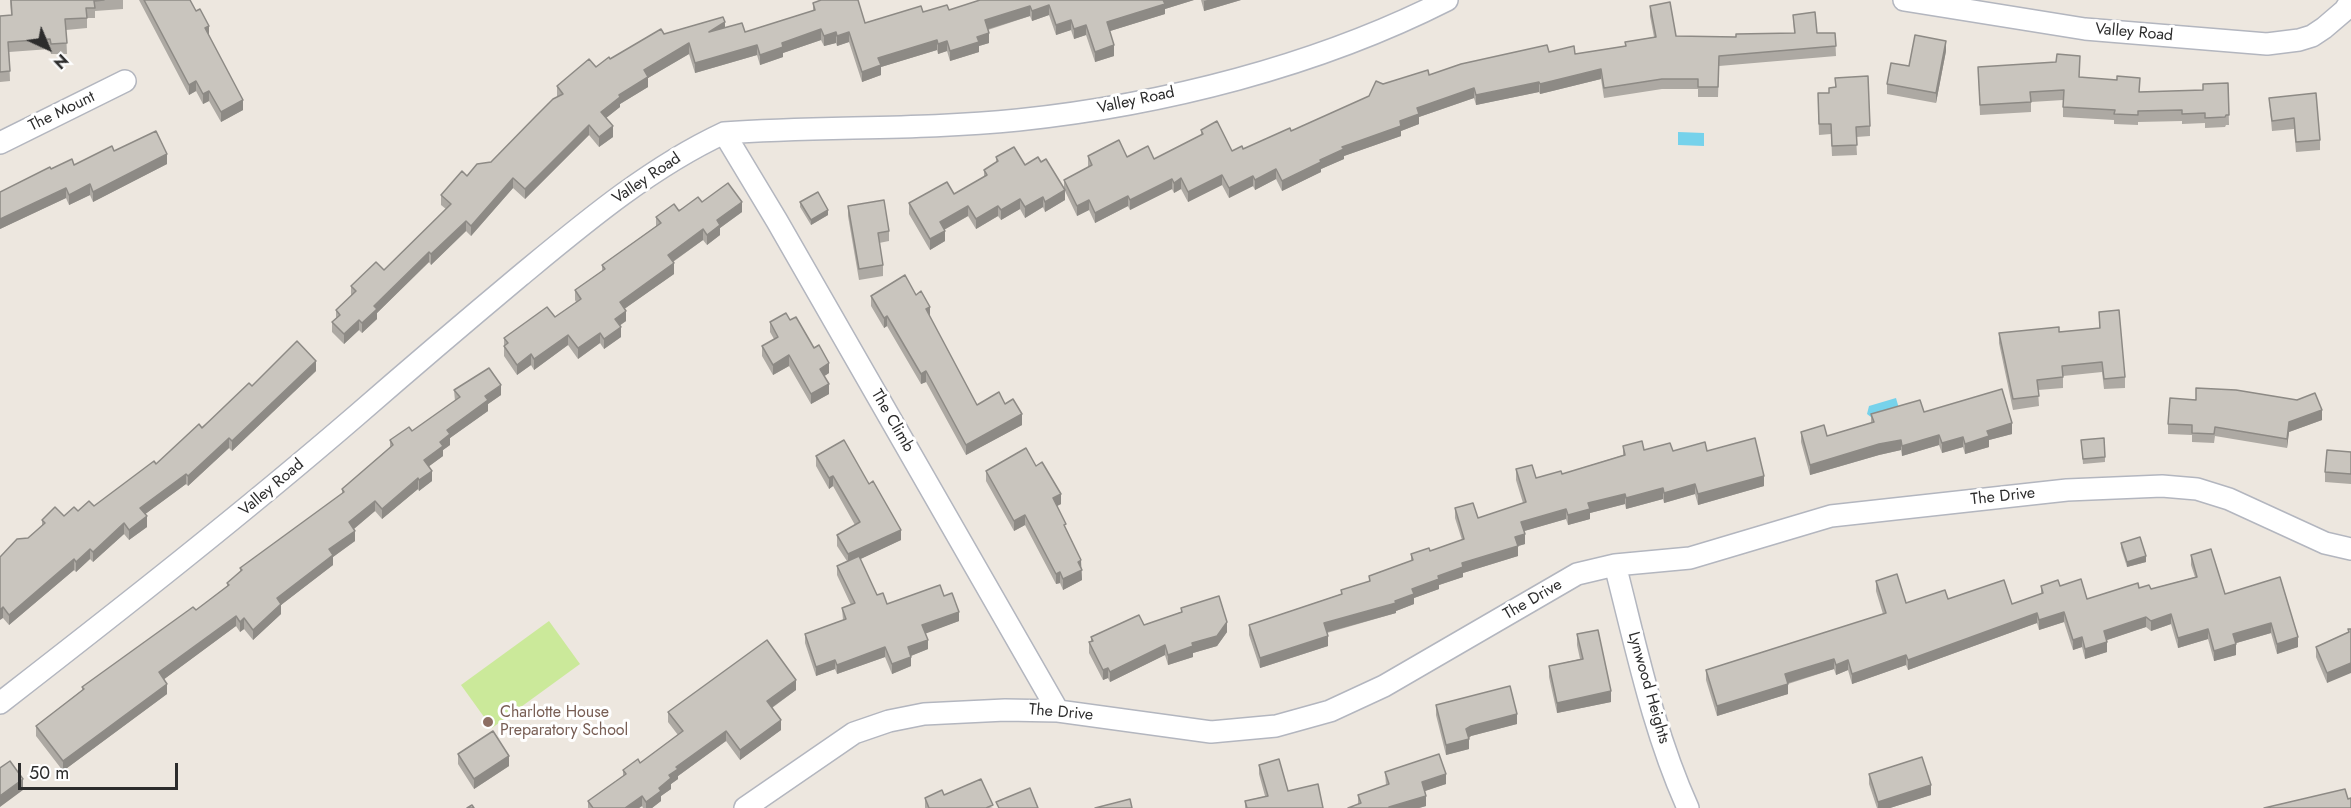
<!DOCTYPE html>
<html>
<head>
<meta charset="utf-8">
<style>
	body { margin:0 }
	#map { position:relative; width:2351px; height:808px; overflow:hidden; background:#ede7df; font-family:Jost,sans-serif }
	canvas { display:block }
	.north { position:absolute; left:18px; top:18px; width:60px; height:60px; -webkit-text-stroke:4px #fff; paint-order:stroke; rotate:136deg; font-size:16px; font-weight:700; line-height:24px; text-align:center; color:#2c2c2c }
	.north::after { content:''; display:block; margin:auto; width:21px; height:27px; background:#2c2c2c; clip-path:polygon(50% 0,100% 100%,50% 72%,0 100%) }
	.scale { position:absolute; left:18px; top:763px; width:160px; height:27px; box-sizing:border-box; border:3px solid #2c2c2c; border-top:0; padding-left:8px; font-size:18px; line-height:21px; white-space:nowrap; color:#2c2c2c; -webkit-text-stroke:4px #fff; paint-order:stroke }
</style>
</head>
<body>
<div id="map">
<canvas width="2351" height="808"></canvas>
<div class="north">N</div>
<div class="scale">50 m</div>
</div>
<script>
const ctx = document.querySelector('canvas').getContext('2d');
ctx.lineJoin = 'round';
function fill(path, color) {
  ctx.fillStyle = color;
  ctx.fill(path, 'evenodd');
}
function trace(path, color, width, dash) {
  ctx.strokeStyle = color;
  ctx.lineWidth = width;
  ctx.lineCap = dash ? 'butt' : 'round';
  ctx.setLineDash(dash || []);
  ctx.stroke(path);
}
function drawText(font, color, halo, rows, align = 'center') {
  ctx.font = font + ' Jost,sans-serif';
  ctx.lineWidth = 6;
  ctx.setLineDash([]);
  ctx.textBaseline = 'middle';
  ctx.strokeStyle = halo;
  ctx.fillStyle = color;
  for (const [text, x, y, turn = 0] of rows) {
    ctx.save();
    ctx.translate(x, y);
    ctx.rotate((+turn || 0) * Math.PI / 180);
    ctx.textAlign = isNaN(turn) ? turn : align;
    if (halo) ctx.strokeText(text, 0, 0);
    ctx.fillText(text, 0, 0);
    ctx.restore();
  }
}
fill(new Path2D(`
	M549,621l31,43 -88,64 -31,-43z`), '#cbe99a');
fill(new Path2D(`
	M1678,132l26,1v13l-26,-1z
	M1896,398l4,14 -29,5 -4,-3 2,-8z`), '#76d2eb');
const street = new Path2D(`
	M1904,0l181,29 182,15 32,-4 13,-4 12,-8 21,-18 6,-10
	M724,133l53,88 281,490
	M0,143l125,-62
	M1615,565c21,81 38,166 73,243
	M0,703c121,-94 241,-188 357,-288 54,-47 108,-93 163,-139 63,-52 129,-108 204,-143 98,-7 196,-3 294,-13 144,-15 299,-54 429,-120
	M745,808l109,-75 35,-12 35,-7 81,-4 53,1 153,21 65,-6 54,-15 54,-25 193,-112 38,-9 75,-7 141,-42 236,-26 95,-4 35,3 32,10 96,44 26,6`);
trace(street, '#b3b6bf', 24);
trace(street, '#fff', 21);
fill(new Path2D(`
	M10,0h113v9l-28,2v7h-8v10l-21,2 1,24h-16l-1,-5 -41,3 1,29 -10,1v-66l11,-1z
	M139,0h51l19,35 34,75 -22,12 -12,-21 -6,3 -7,-13 -7,4z
	M980,0h214l-29,9v5l-55,17 4,25 -19,6 -9,-27 -12,4 -3,-9 -15,5 -7,-20 -17,6 -2,-5 -42,14 1,13 -10,3v6l-29,9 -3,-10 -9,3 -1,-4 -56,17v8l-19,7 -13,-40 -12,4 -1,-3 -12,3 -3,-6 -38,13v4l-23,8 -3,-10 -62,18 -6,-19 -41,24v9l-28,17v3l-14,11 7,19 -14,10 -10,-12 -64,64 -12,-11 -42,48 -5,-5 -35,34 -2,-3 -52,51v6l-15,14 -3,-3 -15,14 -12,-12v-10l4,-4v-8l15,-14v-10l33,-16 62,-61 -5,-4v-10l26,-19 24,-14 66,-65v-11l53,-27 54,-25 61,-6 20,4 68,-21v-8l52,20 58,-11 26,-2z
	M1201,0h40l-37,11z
	M1650,6l26,30 60,1 58,-4 -1,-18 24,18h18l1,23 -117,10 -1,31h-20v-8h-36l-58,9 -3,-19 -61,15 -1,-2 -63,13 -2,-7 -55,19v7l-18,7v5l-57,20v3l-23,10v3l-39,19 -6,-12 -21,11 -2,-4 -24,12 -7,-13 -34,17 -7,-13 -7,4 -2,-4 -42,21 -2,-4 -33,17 -6,-13 -12,6 -12,-25v9l-20,12 -2,-5 -18,11 -5,-9 -19,11 -3,-4 -22,13 -8,-13 -24,14 1,11 -15,9 -21,-36v-11l45,-9 30,-17v-7l12,-7v-6l29,8 16,-3 23,27v-9l24,-13v-11l39,1 27,2 47,-24v-5l31,21 11,-2 48,-18 78,-35 14,-12 166,-32 26,2 50,-8v-4l29,-5 -4,-21z
	M1946,51l-10,52 -49,-9v-10l22,-18z
	M2080,66l-1,12 61,14 63,-2 25,-7 1,42h-3l-1,2 -20,1v-5l-23,1v-3l-44,1v3l-24,-1v-4l-51,-3v-17l-32,2v10l-51,3 -2,-48z
	M1835,78l35,48v10l-14,1 1,18 -25,1 -1,-22 -12,1 -1,-32 17,-16z
	M2269,98l51,42v10l-24,2 -2,-23 -22,2z
	M114,151l53,13 -74,38 -3,-7 -21,10 -3,-7 -66,31v-37l51,-23 23,-4z
	M702,202l40,10 -22,16v7l-13,10 -4,-5 -30,22 1,12 -50,35 2,12 -6,4 1,12 -17,12 -4,-6 -22,16 -10,-14 -34,25 -3,-5 -14,10 -13,-19v-18l51,-21 21,-15 -1,-2v-10l27,-19v-6l54,-39v-9z
	M800,202l28,13 -17,10 -11,-18z
	M848,206l41,25v10l-10,2 4,22v11l-24,4 -11,-64z
	M916,295l14,22 47,88 28,-1 17,21 -56,30 -40,-73 -5,2 -34,-58 -3,2 -13,-22v-10z
	M2099,312l26,65v11l-21,1 -2,-17 -39,4v12l-25,2 1,16 -26,4 -14,-67v-10l60,-1 40,-4z
	M790,320l39,53 -5,3 5,18 -18,10 -22,-38 -16,9 -11,-19v-10l12,-7 -4,-7v-10z
	M316,371l-84,80 -3,-3 -41,38 -2,-2 -41,30 2,13 -18,13 -5,-6 -31,28 -3,-3 -14,13 -2,-2 -65,55 -6,-7 -3,-61 28,-19 14,-12v-6l22,-4 30,-10 62,-42 96,-78z
	M454,390l47,5 -13,9v7l-38,27v7l-7,5v6l-14,10 3,15 -13,10 -1,-2 -36,30 -7,-8 -21,18 1,12 -22,16v8l-52,40v9l-28,26 -9,-11 -4,3 -4,-6 -72,53 3,15 -104,77 -27,-35v-10l46,-36v-3l114,-77 31,-24v-3l13,-11v-4l102,-74v-5l48,-42v-7l22,-9 43,-30z
	M1924,412l88,22 -23,6v7l-24,7 -2,-7 -21,6 -3,-8 -37,11 -1,-6 -22,5 -69,20 -9,-33v-10l26,4 44,-13v-9z
	M2322,420l-33,12 -2,16 -72,-12 -1,7 -22,-1v-7l-24,-1v-10z
	M2081,440l24,17v5l-22,2z
	M1623,446l21,4 29,1h34l57,35 -66,19 -3,-11 -31,9 -1,-4 -37,10 -1,-5 -35,9v6l-22,6 -2,-6 -42,12 1,13 -7,2v10l-55,17v4l-24,8v4l-25,9v6l-18,7v2l-69,20 1,13 -68,22 -11,-33v-10l92,-31v-4l28,-8v-6l42,-15v-7l19,-3 32,-11 -7,-22v-10l23,10 45,-15 -7,-23v-11l20,9 26,-4 61,-19z
	M2351,452v32l-26,-2v-10z
	M816,456l85,84 -41,19 17,36 10,9 57,-8 15,25 -34,12 3,16 -17,7v10l-19,8 -7,-17 -48,17 -2,-5 -19,7 -11,-33v-9l38,-14 -1,-12 9,-3 -14,-30v-9l10,-5 -10,-15v-11l18,-10 -22,-39 -4,3 -13,-23z
	M1036,466l25,38 -4,2 24,61 1,13 -19,10 -3,-7 -4,1 -31,-59 -11,6 -28,-50v-10z
	M2121,543l25,19 -19,5 -6,-19z
	M2191,555l34,39 55,-17 18,70 -21,7 -6,-21 -35,10v12l-22,6 -6,-22 -30,9 -7,-24 -20,7 -5,-4 -39,13v12l-22,7 -3,-12 -9,3 -9,-28 -25,8 -2,-7 -129,47 -2,-5 -54,19 -4,-14 -12,5 -2,-6 -46,15v10l-71,22 -11,-36v-10l177,-56 -7,-23v-10l30,22 42,-4 64,5 29,-10v-8h19l27,13 52,-11 12,1 44,-12 -4,-12z
	M1181,608l46,24 -10,14 -24,7v4l-25,8 -3,-10 -55,27 -2,-4 -5,2 -14,-27v-11h2v-5l53,-12 37,-13z
	M2348,629h3l-24,54 -11,-26v-10l32,-15z
	M1577,634l34,68 -54,11 -8,-36v-11l31,-7 -3,-14z
	M796,690l-24,18 9,22 -41,30 -14,-19 -48,35v3l-7,5v5l-10,7v5l-9,7h-9l-1,-2 -3,2h-51v-7l35,-25v-6l17,-7 38,-28 -10,-13v-10z
	M1436,705l81,19 -46,12 -2,2v11l-23,6 -10,-40z
	M458,754l51,12 -35,23 -16,-25z
	M1259,765l29,26 35,17h-78v-7l20,-5 -6,-22z
	M1385,772l61,12 -21,7 1,15 -7,2h-71l10,-4v-9l28,-10z
	M1869,774l62,21 -41,13h-13l-8,-24z
	M944,795l49,13h-68v-10z`), '#ada9a3');
fill(new Path2D(`
	M1163,0h31l-29,9v5l-58,18v-10z
	M1207,0h34l-37,11v-10z
	M1049,5v10l-17,6v-10z
	M1030,6v10l-45,14v-10z
	M1071,20v10l-15,5v-10z
	M725,22v10h-16z
	M1086,25v10l-12,4v-10z
	M209,26v10l-4,-8z
	M821,29v11l-38,13v4l-23,8v-10l22,-12z
	M836,32v11l-12,3v-10z
	M849,32v10l-12,4v-10z
	M989,33v10l-10,3v6l-29,9v-10l27,-14z
	M937,40v10l-56,17v8l-19,7v-10l16,-14z
	M947,41v10l-9,3v-10z
	M1946,41v10l-10,52v-10z
	M689,43v11l-41,24v9l-28,17v3l-19,15v-10l43,-42z
	M757,45v10l-62,18v-10z
	M1114,45v11l-19,6v-10z
	M1601,69v10l-61,15v-10z
	M196,81v10l-7,4v-10z
	M1539,82v10l-63,13v-10z
	M1474,88v10l-55,19v7l-18,7v5l-57,20v3l-23,10v3l-39,19v-10l60,-34 58,-26 17,-13z
	M209,91v10l-6,3v-10z
	M243,100v10l-22,12v-10z
	M589,125v10l-64,64v-10z
	M613,126v11l-14,10v-10z
	M167,154v10l-74,38v-10z
	M1276,169v10l-21,11v-10z
	M1222,175v10l-34,17v-10z
	M1253,176v10l-24,12v-10z
	M513,178v10l-42,48v-10z
	M1181,178v11l-7,4v-10z
	M1172,179v10l-42,21v-10z
	M90,184v11l-21,10v-10z
	M66,188v10l-66,31v-10z
	M1065,190v10l-20,12v-10z
	M1128,196v10l-33,17v-10z
	M1043,197v10l-18,11v-11z
	M1020,199v10l-19,11v-10z
	M1089,200v10l-12,6v-10z
	M742,202v10l-22,16v7l-13,10v-10l10,-15z
	M968,206v10l-28,16v-10z
	M998,206v10l-22,13v-10z
	M828,210v5l-17,10v-5z
	M466,221v10l-35,34v-11z
	M703,229v11l-35,25v-10z
	M945,231v10l-15,9v-11z
	M429,252v10l-52,51v6l-15,14v-10l12,-17z
	M674,263v11l-54,38v-10z
	M930,307v10l-4,-8z
	M626,311v10l-11,8v-10z
	M887,316v10l-3,2v-10z
	M359,320v10l-15,14v-10z
	M621,327v10l-17,12v-10z
	M600,333v10l-22,16v-11z
	M568,335v10l-34,25v-11z
	M531,354v11l-14,10v-10z
	M789,355v11l-16,9v-10z
	M316,361v10l-84,80v-10z
	M829,363v10l-9,6v-10z
	M926,371v11l-5,2v-10z
	M829,384v10l-18,10v-10z
	M501,385v10l-13,9v7l-38,27v7l-7,5v6l-19,14v-10l16,-18 7,-12 38,-34z
	M2322,410v10l-33,12 -2,16v-9l2,-17z
	M1022,414v11l-56,30v-10z
	M2012,423v11l-23,6v7l-24,7v-10l22,-13z
	M1939,435v10l-37,11v-10z
	M1963,437v10l-21,6v-10z
	M229,438v10l-41,38v-10z
	M1901,440v10l-22,5 -69,20v-10l69,-21z
	M432,471v10l-13,10v-11z
	M186,474v10l-46,34v-10z
	M833,476v10l-4,3v-11z
	M1764,476v10l-66,19v-11z
	M418,478v11l-36,30v-10z
	M1695,484v10l-31,9v-10z
	M1663,488v11l-37,10v-11z
	M1061,494v10l-8,4v-10z
	M1625,494v10l-35,9v6l-22,6v-10l20,-12z
	M375,501v10l-26,22v-11z
	M1566,509v10l-45,13v-10z
	M1025,515v10l-11,6v-10z
	M147,516v11l-18,13v-10z
	M124,523v11l-31,28v-10z
	M901,530v10l-53,25v-11z
	M355,531v10l-22,16v8l-52,40v9l-28,26v-10l24,-32 52,-49z
	M1525,534v10l-10,3v-10z
	M1518,546v10l-55,17v4l-24,8v4l-25,9v6l-18,7v2l-72,20v-10l71,-22 17,-12 50,-26z
	M90,549v10l-14,13v-10z
	M2146,556v6l-19,5v-5z
	M74,559v11l-65,55v-10z
	M1081,560l1,20 -19,10v-11l15,-17z
	M1060,572v11l-4,1v-10z
	M3,607v11l-3,2v-10z
	M959,612v9l-37,14v-10z
	M2064,612v10l-25,8v-10z
	M2037,613v10l-129,47v-10z
	M2171,614v10l-20,7v-10z
	M236,616v10l-77,57v-11z
	M2146,617v10l-42,14v-10z
	M244,618v11l-4,3v-10z
	M1227,622v10l-10,14 -24,7v4l-25,8v-10l24,-12z
	M2271,623v10l-38,11v-10z
	M2208,629v10l-30,9v-10z
	M1328,636v10l-68,22v-10z
	M2082,637v10l-9,3v-10z
	M2298,637v10l-21,7v-10z
	M928,640v9l-20,8v-10z
	M2107,642v10l-22,7v-10z
	M2236,644v11l-22,6v-10z
	M1165,645v10l-55,27v-10z
	M885,647v10l-48,17v-9z
	M1906,655v10l-54,19v-10z
	M911,657v9l-19,8v-10z
	M1834,659v10l-49,15v-10z
	M835,660v9l-19,7v-9z
	M1848,660v10l-12,5v-10z
	M2351,663v10l-24,10v-10z
	M1108,668v10l-5,2v-10z
	M796,680v10l-29,21v-10z
	M167,684v10l-104,77v-10z
	M1788,684v10l-71,22v-10z
	M1611,691v11l-54,11v-10z
	M1517,714v10l-46,12 -4,3h2v10l-23,6v-10l25,-19z
	M781,720v10l-41,30v-10z
	M726,731v10l-48,35v3l-7,5v5l-10,7v5l-9,7h-6v-6l30,-35z
	M509,756v10l-35,23v-10z
	M1446,774v10l-24,8v-10z
	M23,779v11l-23,17v-11z
	M1931,785v10l-41,13h-12v-6z
	M642,796v10l-3,2h-14z
	M1426,796v10l-7,2h-30v-1z`), '#8d8a85');
const building = new Path2D(`
	M11,0h93l-10,1 1,7h-9l1,10 -22,1 2,24 -16,1 -1,-5 -42,3 2,29 -10,1v-56l12,-1z
	M144,0h46l6,11 4,-2 9,17 -4,2 38,72 -22,12 -12,-21 -6,3 -7,-13 -7,4z
	M821,0h37l7,23 56,-17 2,6 24,-7 2,5 31,-10h183l2,4 -58,18 7,23 -19,7 -9,-27 -12,4 -3,-9 -15,5 -7,-20 -17,6 -2,-5 -45,14 4,13 -12,4 2,5 -29,9 -3,-10 -9,3 -1,-4 -59,18 3,7 -19,7 -13,-40 -12,4 -1,-4 -12,4 -3,-7 -39,14 1,4 -23,8 -3,-10 -62,18 -6,-20 -45,27 4,7 -29,18 1,2 -19,15 12,14 -14,11 -10,-12 -64,64 -12,-11 -42,48 -5,-5 -35,33 -2,-2 -55,54 3,3 -15,14 -3,-3 -15,14 -12,-12 8,-7 -4,-5 20,-19 -5,-5 25,-24 8,8 67,-66 -10,-9 21,-24 5,5 10,-12 14,-2 45,-46 17,-17 10,-5 -6,-8 32,-27 7,8 13,-10 1,2 51,-30 3,5 59,-17 2,5 -16,10 33,-9 3,9 70,-22 -2,-7z
	M1670,2l6,34 60,1v-3l59,-1 -2,-18 22,-3 2,21h18l1,13 -117,10 -1,31h-20v-8h-36l-58,9 -3,-19 -61,15 -1,-2 -63,13 -2,-7 -57,20 2,6 -19,7 1,5 -59,21 2,2 -24,11 1,2 -39,19 -6,-12 -21,11 -2,-4 -24,12 -7,-13 -34,17 -7,-14 -7,5 -2,-4 -42,21 -2,-4 -33,17 -6,-13 -12,6 -13,-26 28,-15 -4,-9 31,-16 8,17 21,-11 6,13 49,-25 -2,-4 16,-9 15,30 10,-5 1,3 47,-21 1,3 78,-35 7,-15 7,3 45,-14 1,5 32,-11 86,-19 2,7 25,-6 1,8 51,-8 -1,-4 31,-5 -6,-31z
	M1915,35l31,6 -10,52 -49,-9 4,-21 18,3z
	M2057,54l23,2 -1,21 38,3v-4l23,2 -1,14 64,-2v-6l25,-1 1,32h-3l-1,2 -20,1v-5l-23,1v-4l-44,1v4l-24,-1 1,-4 -52,-3 1,-17 -34,2 1,10 -51,3 -2,-38 78,-5z
	M1868,76l2,50 -14,1 1,18 -25,1 -1,-22h-12l-1,-31h11v-5l7,-1 -1,-9z
	M2316,93l4,47 -24,2 -2,-24 -22,3 -3,-23z
	M156,131l11,23 -74,38 -3,-8 -21,11 -3,-7 -66,31v-27l50,-25 1,2 21,-10 2,6 38,-19 2,5z
	M1014,147l11,18 13,-8 3,5 5,-3 19,31 -20,12 -2,-5 -18,10 -5,-8 -19,11 -3,-4 -22,13 -8,-13 -28,16 5,9 -15,8 -21,-36 38,-21 7,12 33,-19 -3,-5 14,-9 -2,-4z
	M728,183l14,19 -25,18 3,5 -13,10 -4,-6 -35,26 6,8 -54,39 6,9 -11,8 6,8 -17,12 -4,-6 -22,15 -10,-13 -34,24 -3,-5 -14,11 -13,-19 4,-3 -4,-5 43,-31 8,10 26,-18 -6,-9 30,-21 -3,-4 59,-42 -5,-6 18,-13 5,7 19,-14 4,5z
	M818,192l10,18 -17,10 -11,-18z
	M884,200l5,31 -11,2 5,32 -24,4 -11,-63z
	M905,275l11,20 5,-4 9,16 -4,2 51,96 22,-13 6,12 8,-5 9,15 -56,31 -40,-74 -5,3 -34,-58 -3,2 -13,-22z
	M2119,310l6,67 -21,2 -2,-17 -40,4 1,11 -26,3 2,16 -26,3 -14,-66 60,-6v5l41,-4 -1,-16z
	M786,313l4,7 6,-3 18,31 5,-3 10,18 -9,6 9,15 -18,10 -22,-39 -16,10 -11,-19 16,-9 -8,-15z
	M297,341l19,20 -84,80 -3,-3 -41,38 -2,-2 -46,34 7,8 -18,14 -5,-7 -31,29 -3,-3 -14,13 -2,-3 -65,56 -6,-8 -3,3v-53l17,-18 11,-1 17,-15 -3,-3 13,-13 9,9 10,-9 4,4 11,-10 5,5 60,-45 2,3 43,-40 3,4 47,-45 3,3z
	M489,368l12,17 -16,11 3,4 -41,30 3,4 -10,8 3,4 -19,14 8,11 -13,9 -1,-2 -36,31 -7,-8 -26,21 6,9 -26,18 4,6 -56,43 4,6 -28,26 -9,-12 -4,4 -4,-6 -77,56 8,12 -104,77 -27,-35 48,-37 -2,-2 111,-80 3,3 33,-25 -2,-2 15,-13 -2,-2 104,-76 -2,-3 51,-44 -3,-5 19,-13 3,4 48,-34 -6,-7z
	M2196,388l40,2 61,10 18,-7 7,17 -33,12 -2,17 -72,-12 -1,7 -22,-1v-8l-24,-1 2,-26 26,2z
	M2002,389l10,34 -25,8 2,5 -24,8 -2,-7 -21,6 -3,-8 -37,11 -1,-6 -22,4 -69,21 -9,-33 23,-7 3,11 47,-14 -3,-8 49,-14 4,12z
	M1755,438l9,38 -66,18 -3,-10 -31,9 -1,-5 -37,10 -1,-4 -37,9 2,6 -22,6 -2,-6 -45,13 4,12 -10,3 3,9 -56,17 1,4 -25,9 1,3 -27,10 2,5 -19,7 1,2 -72,20 4,13 -68,22 -11,-33 93,-31 -1,-4 29,-9 -1,-5 44,-16 -2,-6 18,-6 1,3 34,-12 -9,-31 18,-5 5,15 48,-16 -10,-33 16,-4 4,13 25,-7 1,3 63,-19 -2,-9 19,-5 2,9 26,-7 3,8 32,-9 2,9z
	M2104,438l1,19 -22,2 -2,-19z
	M844,440l25,44 4,-3 28,49 -53,24 -11,-19 23,-13 -27,-46 -4,2 -13,-22z
	M1026,448l10,18 6,-4 19,32 -8,4 13,26 -2,1 17,35 -3,2 4,8 -19,9 -3,-7 -4,2 -31,-59 -11,6 -28,-50z
	M2327,450l24,2v22l-26,-2z
	M2140,537l6,19 -19,6 -6,-19z
	M2211,549l14,45 55,-17 18,60 -21,7 -6,-21 -38,11 3,10 -22,7 -6,-22 -30,9 -7,-24 -20,7 -5,-4 -42,14 3,11 -22,7 -3,-12 -9,3 -9,-28 -25,8 -2,-7 -129,47 -2,-5 -54,19 -4,-14 -12,5 -2,-6 -49,15 3,10 -71,22 -11,-36 180,-57 -10,-32 21,-7 9,29 39,-13 3,9 56,-19 8,24 31,-11 -2,-7 17,-6 2,6 21,-7 6,20 51,-16 1,5 10,-3 2,4 46,-12 -6,-22z
	M859,556l18,39 6,-2 4,11 53,-19 4,11 8,-3 7,19 -37,13 6,15 -20,7 3,10 -19,7 -7,-17 -48,18 -2,-5 -19,7 -11,-33 41,-15 -4,-11 13,-5 -18,-37z
	M1219,596l8,26 -10,14 -25,7 1,3 -25,9 -3,-10 -55,27 -2,-4 -5,2 -14,-28 4,-1 -2,-4 48,-22 5,10 38,-13 -1,-4z
	M2348,629h3v34l-24,10 -11,-26 33,-15z
	M1598,630l13,61 -54,12 -8,-37 34,-7 -6,-25z
	M767,640l29,40 -29,21 14,19 -41,30 -14,-19 -50,36 2,2 -9,6 2,3 -12,10 2,3 -15,11 -4,-6 -17,12h-32l-5,-7 38,-27 -3,-4 15,-11 2,4 43,-32 -15,-19z
	M1510,686l7,28 -46,12 -5,3 3,10 -23,6 -10,-40z
	M493,731l16,25 -35,23 -16,-25z
	M1439,754l7,20 -24,8 4,14 -37,11v1h-41l13,-5 -3,-8 31,-11 -4,-12z
	M1922,757l9,28 -53,17 -9,-28z
	M1279,759l9,32 30,-7 5,24h-76l-2,-7 23,-5 -9,-31z
	M10,761l13,18 -23,17v-28z
	M981,779l12,26 -7,3h-57l-4,-10 17,-8 2,5z
	M1030,788l8,20h-39l-3,-6z
	M2345,789l3,10 3,-1v10h-87z
	M1130,799l2,9h-37z
	M472,805l2,3h-7z`);
fill(building, '#c9c5be');
trace(building, '#8d8a85', 1.5);
for (const [x, y, r, color] of [
	[488,722,6,"#8d6e63"]
]) {
  const dot = new Path2D();
  dot.arc(x, y, r, 0, 2 * Math.PI);
  ctx.fillStyle = color;
  ctx.fill(dot);
  trace(dot, '#fff', 2);
}
drawText('16px', '#2c2c2c', '#fff', [
	["Valley Road",2134,33,5],
	["Valley Road",1136,101,-12],
	["The Mount",62,112,-26],
	["Valley Road",647,179,-34],
	["The Climb",892,421,60],
	["Valley Road",272,488,-40],
	["The Drive",2003,497,-6],
	["The Drive",1533,600,-30],
	["Lynwood Heights",1648,688,74],
	["The Drive",1061,713,5]
]);
drawText('16px', '#785e54', '#fff', [
	["Charlotte House",500,713],
	["Preparatory School",500,731]
], 'left');
</script>
</body>
</html>
